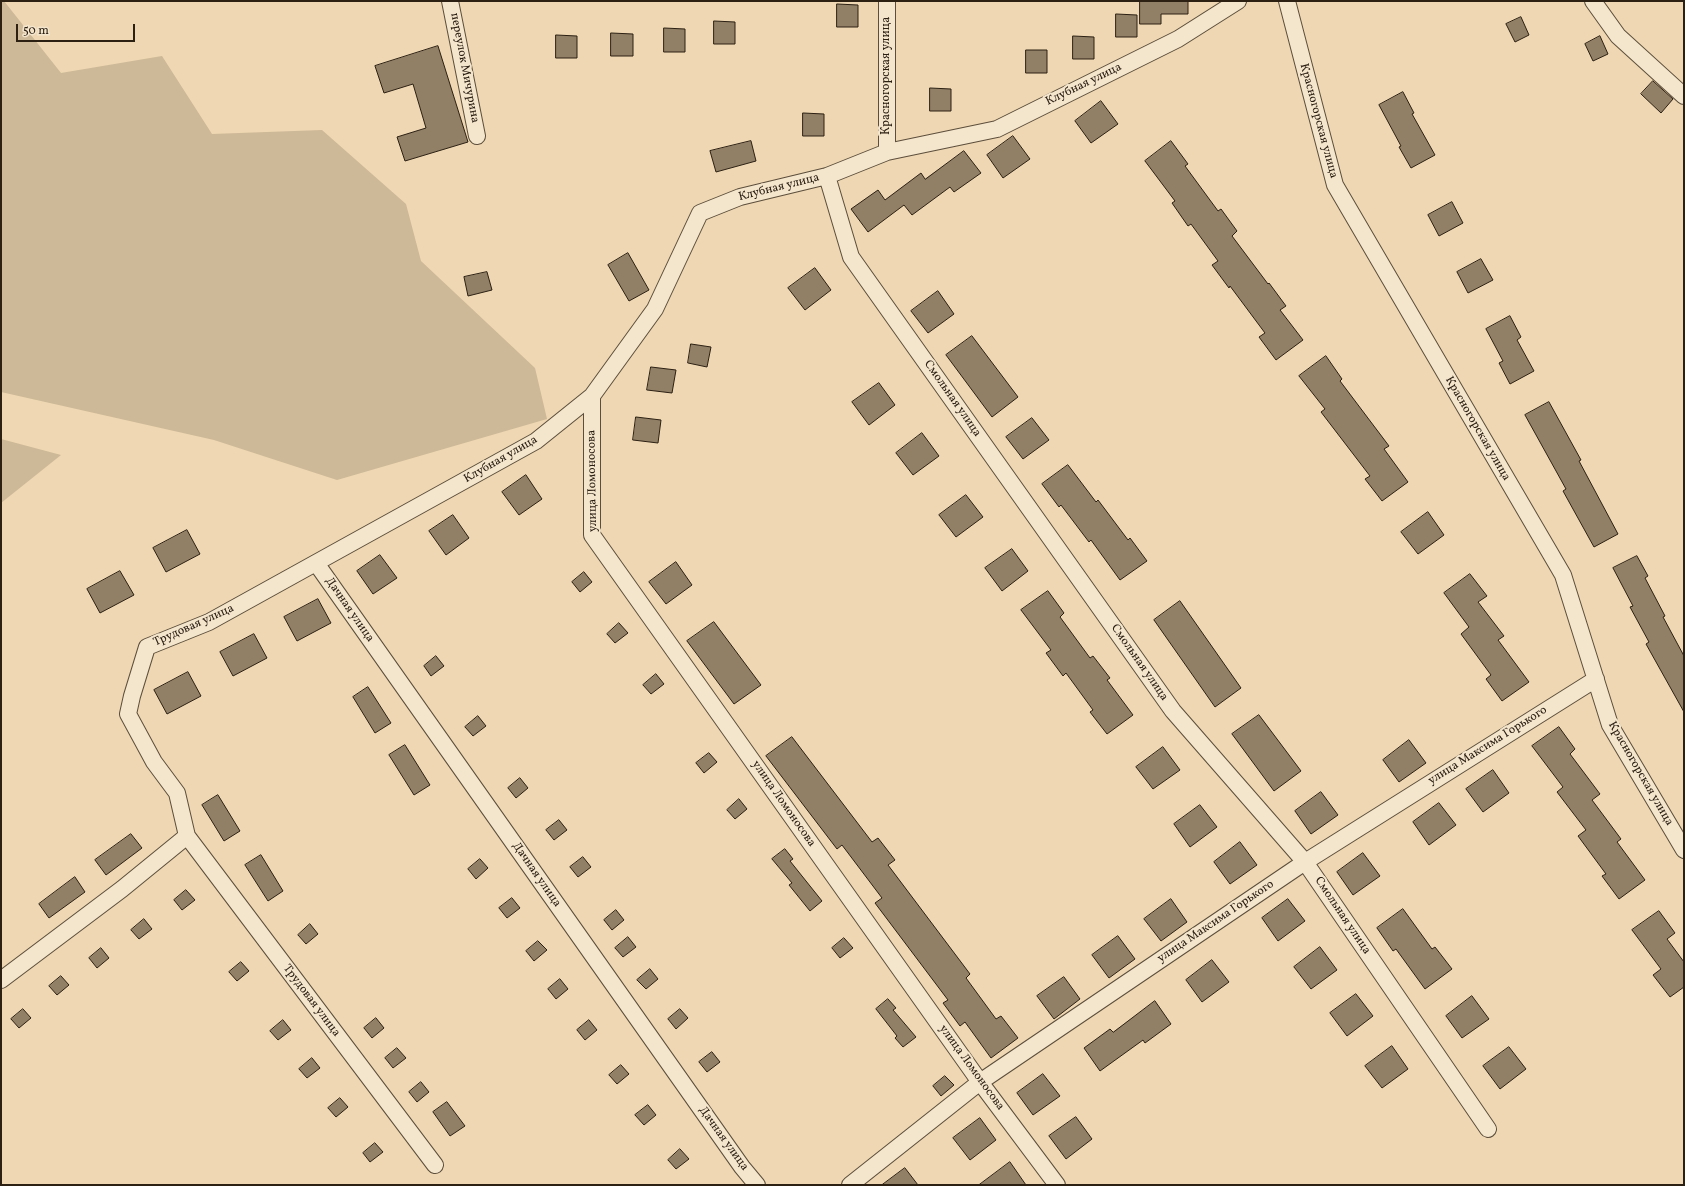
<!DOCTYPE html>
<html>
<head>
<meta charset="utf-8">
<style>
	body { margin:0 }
	#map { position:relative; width:1685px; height:1186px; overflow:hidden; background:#eed7b2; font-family:Vollkorn,serif }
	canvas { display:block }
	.frame { position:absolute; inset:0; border:2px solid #2c2013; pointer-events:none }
	.scale { position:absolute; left:16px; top:24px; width:119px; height:18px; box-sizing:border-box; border:2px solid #2c2013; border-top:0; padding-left:5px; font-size:12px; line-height:14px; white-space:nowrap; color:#2c2013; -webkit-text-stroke:3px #f4e5cd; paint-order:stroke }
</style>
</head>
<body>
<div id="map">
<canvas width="1685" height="1186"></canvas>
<div class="frame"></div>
<div class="scale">50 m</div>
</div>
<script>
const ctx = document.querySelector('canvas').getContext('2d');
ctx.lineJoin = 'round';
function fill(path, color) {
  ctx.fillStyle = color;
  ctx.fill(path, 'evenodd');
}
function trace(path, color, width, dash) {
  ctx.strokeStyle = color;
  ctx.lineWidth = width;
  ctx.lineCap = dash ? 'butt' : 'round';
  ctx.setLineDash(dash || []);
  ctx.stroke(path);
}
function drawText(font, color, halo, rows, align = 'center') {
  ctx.font = font + ' Vollkorn,serif';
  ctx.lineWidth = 4;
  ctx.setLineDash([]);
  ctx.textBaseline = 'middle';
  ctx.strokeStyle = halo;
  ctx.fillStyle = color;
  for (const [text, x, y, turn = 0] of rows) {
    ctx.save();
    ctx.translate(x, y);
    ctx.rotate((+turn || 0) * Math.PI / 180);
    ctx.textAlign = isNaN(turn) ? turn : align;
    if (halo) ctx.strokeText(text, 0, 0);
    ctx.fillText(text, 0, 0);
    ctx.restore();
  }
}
fill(new Path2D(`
	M1,1h3l57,72 101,-17 50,78 110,-4 84,74 15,57 114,107 12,51 -210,61 -123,-40 -213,-48z
	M1,439l60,16 -60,48z`), '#cdb897');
const building = new Path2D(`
	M1140,1h48v13h-27v10h-21z
	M837,4l21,1v22h-21z
	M1116,14l21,1v22h-21z
	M1521,17l8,18 -14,7 -9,-18z
	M714,21l21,1v22h-21z
	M664,28l21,1v23h-21z
	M611,33l22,1v22h-22z
	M556,35l21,1v22h-21z
	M1073,36l21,1v22h-21z
	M1600,36l8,18 -15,7 -8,-17z
	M438,46l30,96 -63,19 -8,-24 29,-9 -13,-44 -29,9 -9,-27z
	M1026,50h21v23h-21z
	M1653,81l20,18 -12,14 -20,-19z
	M930,88l21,1v22h-21z
	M1403,92l11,21 -2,1 23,41 -24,13 -12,-21 2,-1 -22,-41z
	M1101,101l17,23 -27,19 -16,-22z
	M803,113l21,1v22h-21z
	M1013,136l17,23 -27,19 -16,-23z
	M751,141l5,20 -40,11 -6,-21z
	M1171,141l17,23 -3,2 33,45 3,-2 16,22 -5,5 36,48 1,-1 17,23 -6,4 23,30 -27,20 -17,-23 6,-4 -35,-47 -1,2 -17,-23 6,-4 -27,-37 -3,2 -16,-23 3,-2 -30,-40z
	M964,151l17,22 -27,19 -4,-5 -38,28 -8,-10 -36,27 -17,-23 27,-19 7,10 36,-27 4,6z
	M1452,202l11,21 -24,13 -11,-21z
	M628,253l21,37 -20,11 -21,-36z
	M1481,259l12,21 -25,13 -11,-21z
	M815,268l16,22 -26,20 -17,-22z
	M487,272l5,18 -24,6 -4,-19z
	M938,291l16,23 -26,19 -17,-22z
	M1510,316l11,21 -4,3 17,31 -24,13 -11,-21 4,-2 -17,-32z
	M972,336l46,61 -26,20 -46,-62z
	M691,344l20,3 -4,20 -19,-4z
	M1326,356l16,23 -2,2 49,65 -5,3 24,33 -26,19 -17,-22 5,-3 -49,-64 4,-3 -26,-33z
	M651,367l25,3 -4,23 -25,-3z
	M879,383l16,22 -26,20 -17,-23z
	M1549,402l32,58 -2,1 39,73 -24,13 -31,-56 3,-2 -41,-74z
	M636,417l25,3 -3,23 -25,-3z
	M1032,418l17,22 -26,19 -17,-22z
	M922,433l17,23 -26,19 -17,-22z
	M1068,465l28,37 2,-2 30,40 2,-2 17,23 -27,19 -29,-40 -2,2 -28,-37 -2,2 -17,-23z
	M526,475l16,24 -23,16 -17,-23z
	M966,495l17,22 -27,20 -17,-22z
	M1428,512l16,23 -26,19 -17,-22z
	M453,515l16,23 -23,17 -17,-24z
	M187,530l13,24 -34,18 -13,-24z
	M1012,549l16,22 -26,20 -17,-23z
	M380,555l17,23 -24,16 -16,-23z
	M1637,556l11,20 -3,2 20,38 -2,1 21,39v56l-38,-68 3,-2 -19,-35 3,-1 -20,-38z
	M676,562l16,23 -26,19 -17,-22z
	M120,571l14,24 -34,18 -13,-24z
	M584,572l8,10 -12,10 -8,-10z
	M1470,574l17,22 -9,6 26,34 -6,4 31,42 -27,19 -16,-22 5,-4 -30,-41 8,-7 -25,-34z
	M1048,591l16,22 -4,4 30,41 3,-2 17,22 -3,2 26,35 -26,19 -17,-22 3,-2 -27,-37 -3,3 -17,-23 5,-3 -30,-40z
	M318,599l13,24 -34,18 -13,-24z
	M1180,601l61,87 -26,19 -61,-87z
	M714,622l47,63 -27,19 -47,-63z
	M619,623l9,10 -13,10 -8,-9z
	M254,634l13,24 -34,18 -13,-24z
	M436,656l8,10 -13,10 -7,-10z
	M188,672l13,24 -34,18 -13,-24z
	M656,674l8,10 -13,10 -8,-9z
	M368,687l23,36 -16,10 -22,-36z
	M1259,715l42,56 -27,20 -42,-57z
	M478,716l8,10 -13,10 -8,-9z
	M1559,727l16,22 -5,5 30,40 -8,6 29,39 -4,3 28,38 -26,19 -17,-23 4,-2 -28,-38 8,-6 -29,-38 6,-5 -31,-41z
	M792,737l80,105 6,-4 17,22 -7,5 82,109 -4,4 30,41 5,-3 17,22 -27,20 -26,-36 -5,4 -17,-23 5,-3 -73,-97 7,-5 -40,-53 -5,4 -71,-93z
	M1409,740l17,23 -27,19 -16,-22z
	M405,745l25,40 -16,10 -25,-40z
	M1163,747l17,23 -27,19 -17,-22z
	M709,753l8,9 -13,11 -8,-10z
	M1493,770l16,23 -26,19 -17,-23z
	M520,778l8,10 -12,10 -8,-10z
	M1321,792l17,23 -27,19 -16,-23z
	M218,795l22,36 -16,10 -22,-36z
	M739,799l8,10 -12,10 -8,-9z
	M1439,803l17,22 -27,20 -16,-23z
	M1200,805l17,22 -27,20 -16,-23z
	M559,820l8,10 -13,10 -8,-10z
	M131,834l11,14 -36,27 -11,-15z
	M1240,842l17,23 -27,19 -16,-22z
	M785,849l8,10 -3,2 32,40 -12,10 -21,-26 3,-2 -20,-24z
	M1363,853l17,23 -27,19 -16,-23z
	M261,855l22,36 -15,10 -23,-36z
	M583,857l8,10 -13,10 -8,-10z
	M480,859l8,9 -12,11 -8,-10z
	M75,877l10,15 -36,26 -10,-14z
	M186,890l9,10 -13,10 -8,-10z
	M512,898l8,10 -13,10 -8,-10z
	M1171,899l16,23 -26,19 -17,-22z
	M1288,899l17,22 -27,20 -16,-23z
	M1403,909l29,40 3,-2 17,22 -27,20 -29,-40 -3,2 -16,-23z
	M616,910l8,10 -12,10 -8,-10z
	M1659,911l16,22 -8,6 17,23v25l-14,10 -17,-22 8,-6 -29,-39z
	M144,919l8,10 -13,10 -8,-9z
	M310,924l8,10 -12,10 -8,-9z
	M1118,936l17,23 -26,19 -17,-23z
	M628,937l8,10 -13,10 -8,-9z
	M844,938l9,10 -13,10 -8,-10z
	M538,941l9,9 -13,11 -8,-10z
	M1320,947l17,23 -26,19 -17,-22z
	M101,948l8,10 -12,10 -8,-10z
	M1212,960l17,22 -27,20 -16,-22z
	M241,962l8,9 -12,10 -8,-9z
	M650,969l8,10 -12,10 -9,-9z
	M61,976l8,9 -12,10 -8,-9z
	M1064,977l16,22 -26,20 -17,-23z
	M560,979l8,10 -12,10 -8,-10z
	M1356,994l17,22 -26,20 -17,-23z
	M1472,996l17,23 -27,19 -16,-22z
	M888,999l8,9 -3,2 23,27 -13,10 -8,-9 2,-2 -21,-27z
	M1155,1001l16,23 -26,19 -2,-3 -43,31 -16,-23 26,-19 3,3z
	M23,1009l8,9 -12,10 -8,-9z
	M680,1009l8,9 -12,11 -8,-10z
	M376,1018l8,10 -12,10 -8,-10z
	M283,1020l8,10 -13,10 -8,-9z
	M589,1020l8,10 -12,10 -8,-10z
	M1392,1046l16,23 -26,19 -17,-22z
	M1509,1047l17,22 -26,20 -17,-23z
	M397,1048l9,10 -13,10 -8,-10z
	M712,1052l8,10 -13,10 -8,-10z
	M312,1058l8,10 -13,10 -8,-9z
	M621,1065l8,9 -12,10 -8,-9z
	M1043,1074l17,22 -27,19 -16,-22z
	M945,1076l9,9 -13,11 -8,-10z
	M421,1082l8,10 -12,10 -8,-10z
	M340,1098l8,9 -12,10 -8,-9z
	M447,1102l18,24 -15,10 -17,-24z
	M648,1105l8,10 -12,10 -9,-10z
	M1076,1117l16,22 -26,20 -17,-23z
	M980,1118l16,22 -26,20 -17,-22z
	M375,1143l8,9 -13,10 -7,-9z
	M680,1149l9,10 -13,10 -8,-9z
	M1010,1162l16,23h-47z
	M905,1168l13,17h-36z`);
fill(building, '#917f66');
trace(building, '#2c2013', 1);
const minor = new Path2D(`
	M450,1l27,135
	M1287,1l48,184 228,390 47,150 74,125
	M1593,1l25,35 66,60
	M887,152v-151
	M827,176l24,81 322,454 132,151 183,267
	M592,396v139l388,547 77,103
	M316,563l426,604 15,18
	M187,836l248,329
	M1,980l121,-91 65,-53 -10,-43 -23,-31 -26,-48 4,-18 15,-49 62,-25 327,-181 56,-45 63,-87 45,-96 40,-16 87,-21 60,-24 110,-23 181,-90 60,-38
	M850,1185l130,-103 325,-220 291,-183`);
trace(minor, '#5c4e3b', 18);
trace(minor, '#f4e5cd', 16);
drawText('12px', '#2c2013', '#f4e5cd', [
	["переулок Мичурина",464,68,79],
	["Красногорская улица",887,76,-90],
	["Клубная улица",1084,85,-26],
	["Красногорская улица",1318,121,75],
	["Клубная улица",779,188,-14],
	["Смольная улица",952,399,55],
	["Красногорская улица",1477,429,60],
	["Клубная улица",501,460,-30],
	["улица Ломоносова",593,481,-91],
	["Дачная улица",349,610,55],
	["Трудовая улица",194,626,-24],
	["Смольная улица",1139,663,55],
	["улица Максима Горького",1488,746,-32],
	["Красногорская улица",1640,774,60],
	["улица Ломоносова",783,804,55],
	["Дачная улица",536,875,55],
	["Смольная улица",1342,916,56],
	["улица Максима Горького",1216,922,-34],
	["Трудовая улица",311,1001,53],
	["улица Ломоносова",971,1068,54],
	["Дачная улица",723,1139,54]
]);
</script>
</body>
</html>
